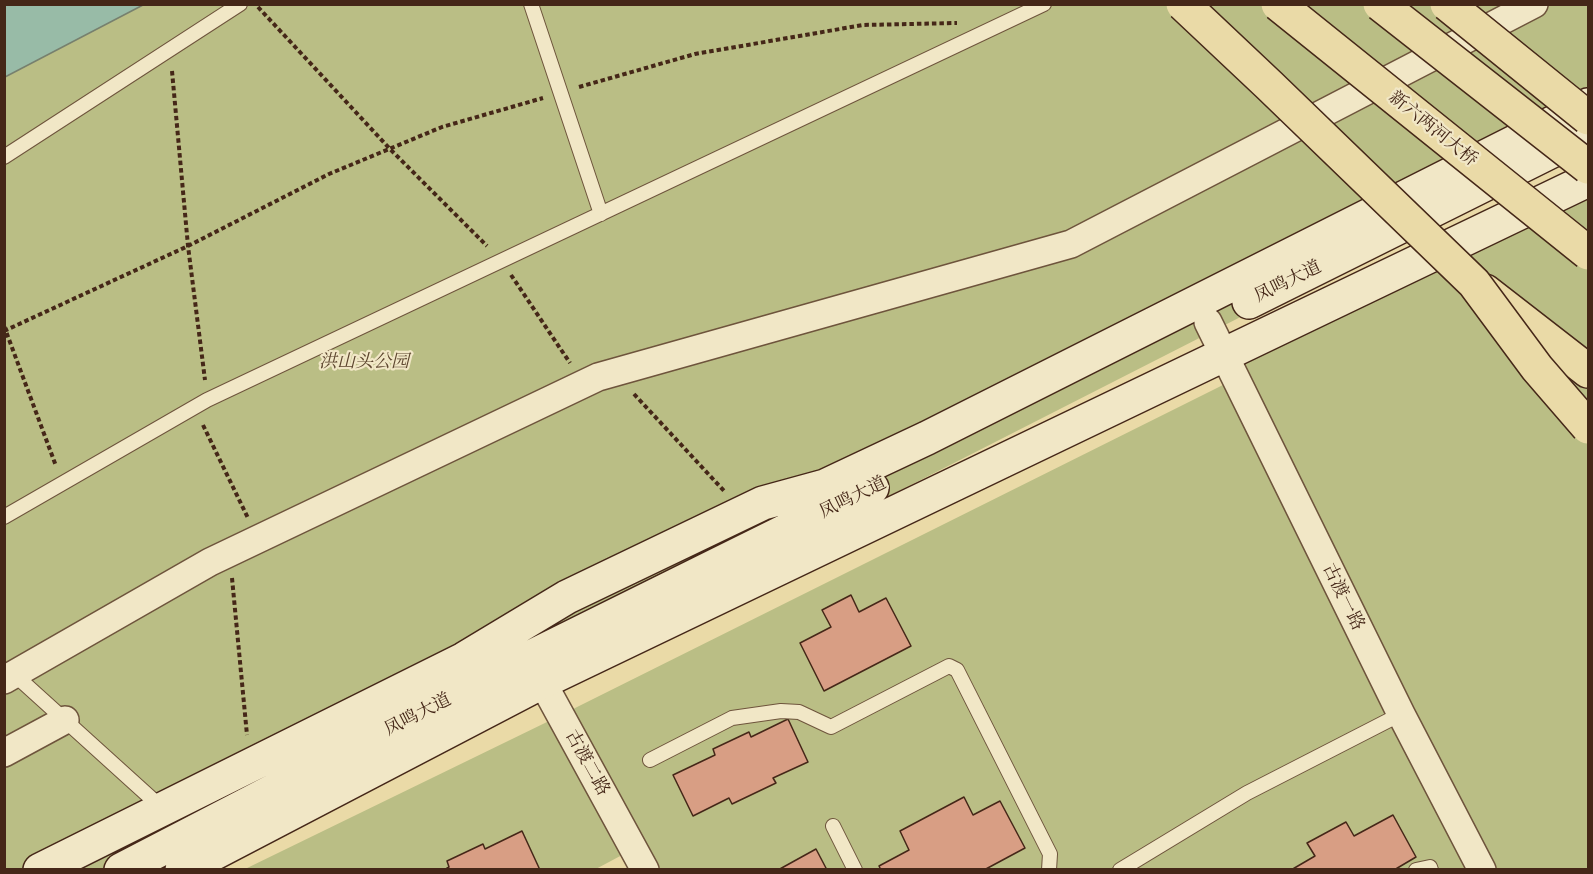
<!DOCTYPE html>
<html>
<head>
<meta charset="utf-8">
<style>
	body { margin:0 }
	#map { position:relative; width:1593px; height:874px; overflow:hidden; background:#eadaa7; font-family:"Old Standard TT",serif }
	canvas { display:block }
	.frame { position:absolute; inset:0; border:6px solid #452718; pointer-events:none }
</style>
</head>
<body>
<div id="map">
<canvas width="1593" height="874"></canvas>
<div class="frame"></div>
</div>
<script>
const ctx = document.querySelector('canvas').getContext('2d');
ctx.lineJoin = 'round';
function fill(path, color) {
  ctx.fillStyle = color;
  ctx.fill(path, 'evenodd');
}
function trace(path, color, width, dash) {
  ctx.strokeStyle = color;
  ctx.lineWidth = width;
  ctx.lineCap = dash ? 'butt' : 'round';
  ctx.setLineDash(dash || []);
  ctx.stroke(path);
}
function drawText(font, color, halo, rows, align = 'center') {
  ctx.font = font + ' "Old Standard TT","Noto Serif SC",serif';
  ctx.lineWidth = 4.5;
  ctx.setLineDash([]);
  ctx.textBaseline = 'middle';
  ctx.strokeStyle = halo;
  ctx.fillStyle = color;
  for (const [text, x, y, turn = 0] of rows) {
    ctx.save();
    ctx.translate(x, y);
    ctx.rotate((+turn || 0) * Math.PI / 180);
    ctx.textAlign = isNaN(turn) ? turn : align;
    if (halo) ctx.strokeText(text, 0, 0);
    ctx.fillText(text, 0, 0);
    ctx.restore();
  }
}
fill(new Path2D(`
	M143,4l1445,1v135l-1431,729 -152,1v-793z
	M1588,180v689l-956,1 -8,-16 -30,16h-351l304,-148 688,-343 -11,-23z`), '#babe85');
const water = new Path2D(`
	M5,4h138v1l-138,72z`);
fill(water, '#98bba7');
trace(water, '#77806e', 1.5);
const building = new Path2D(`
	M851,595l8,17 27,-14 25,48 -87,45 -24,-48 31,-16 -9,-17z
	M788,719l20,43 -35,16 3,5 -44,21 -3,-6 -36,18 -20,-41 42,-20 -2,-6 36,-17 2,5z
	M964,797l9,18 27,-14 25,47 -41,22h-103l-2,-4 30,-16 -9,-19z
	M1393,815l23,42 -22,13h-103l24,-14 -8,-13 39,-21 8,14z
	M522,831l18,39h-96l5,-3 -2,-6 36,-17 2,5z
	M816,849l11,21h-49z`);
fill(building, '#d89e84');
trace(building, '#452718', 1.5);
const lane = new Path2D(`
	M531,4l70,210
	M4,157l236,-153
	M4,517l203,-117 837,-396
	M15,675l148,134
	M650,760l82,-42 49,-7 18,1 32,15 118,-61 8,4 93,184 -1,16
	M833,826l22,44
	M1120,870l127,-77 154,-79
	M1416,870l14,-3 1,3`);
const street = new Path2D(`
	M1208,322l193,392 81,156
	M533,665l112,205
	M4,680l206,-118 388,-185 473,-133 463,-240
	M4,753l61,-33`);
const secondary = new Path2D(`
	M1249,302l339,-169
	M40,870l424,-211 103,-62 196,-94 62,-17 102,-48 661,-333
	M121,870l408,-212 343,-170
	M182,870l360,-188 1046,-502`);
const primary = new Path2D(`
	M1485,291l103,80`);
trace(lane, '#6e543c', 16);
trace(street, '#6e543c', 30);
trace(secondary, '#452718', 36);
trace(primary, '#452718', 36);
trace(new Path2D(`
	M258,7l132,142 97,97
	M172,71l16,175 17,134
	M579,87l116,-33 168,-29 94,-2
	M511,275l59,88
	M4,326l52,140
	M4,331l184,-85 141,-72 113,-47 101,-29
	M634,394l91,98
	M203,425l45,93
	M232,578l15,157`), '#452718', 4, [4.5, 3]);
trace(lane, '#f1e7c6', 14);
trace(street, '#f1e7c6', 27);
trace(secondary, '#f1e7c6', 33);
trace(primary, '#eadaa7', 33);
const primaryBridge = new Path2D(`
	M1183,4l86,81 205,198 63,85 51,59
	M1278,4l310,249
	M1380,4l208,163
	M1447,4l141,114`);
trace(primaryBridge, '#452718', 36, []);
trace(primaryBridge, '#eadaa7', 33);
drawText('18px', '#452718', '#f1e7c6', [
	["新六两河大桥",1433,129,39],
	["凤鸣大道",1288,282,-26],
	["凤鸣大道",853,498,-26],
	["古渡一路",1343,597,64],
	["凤鸣大道",418,715,-27],
	["古渡二路",587,763,61]
]);
drawText('italic 18px', '#5c452e', '#f1e7c6', [
	["洪山头公园",364,362]
]);
</script>
</body>
</html>
